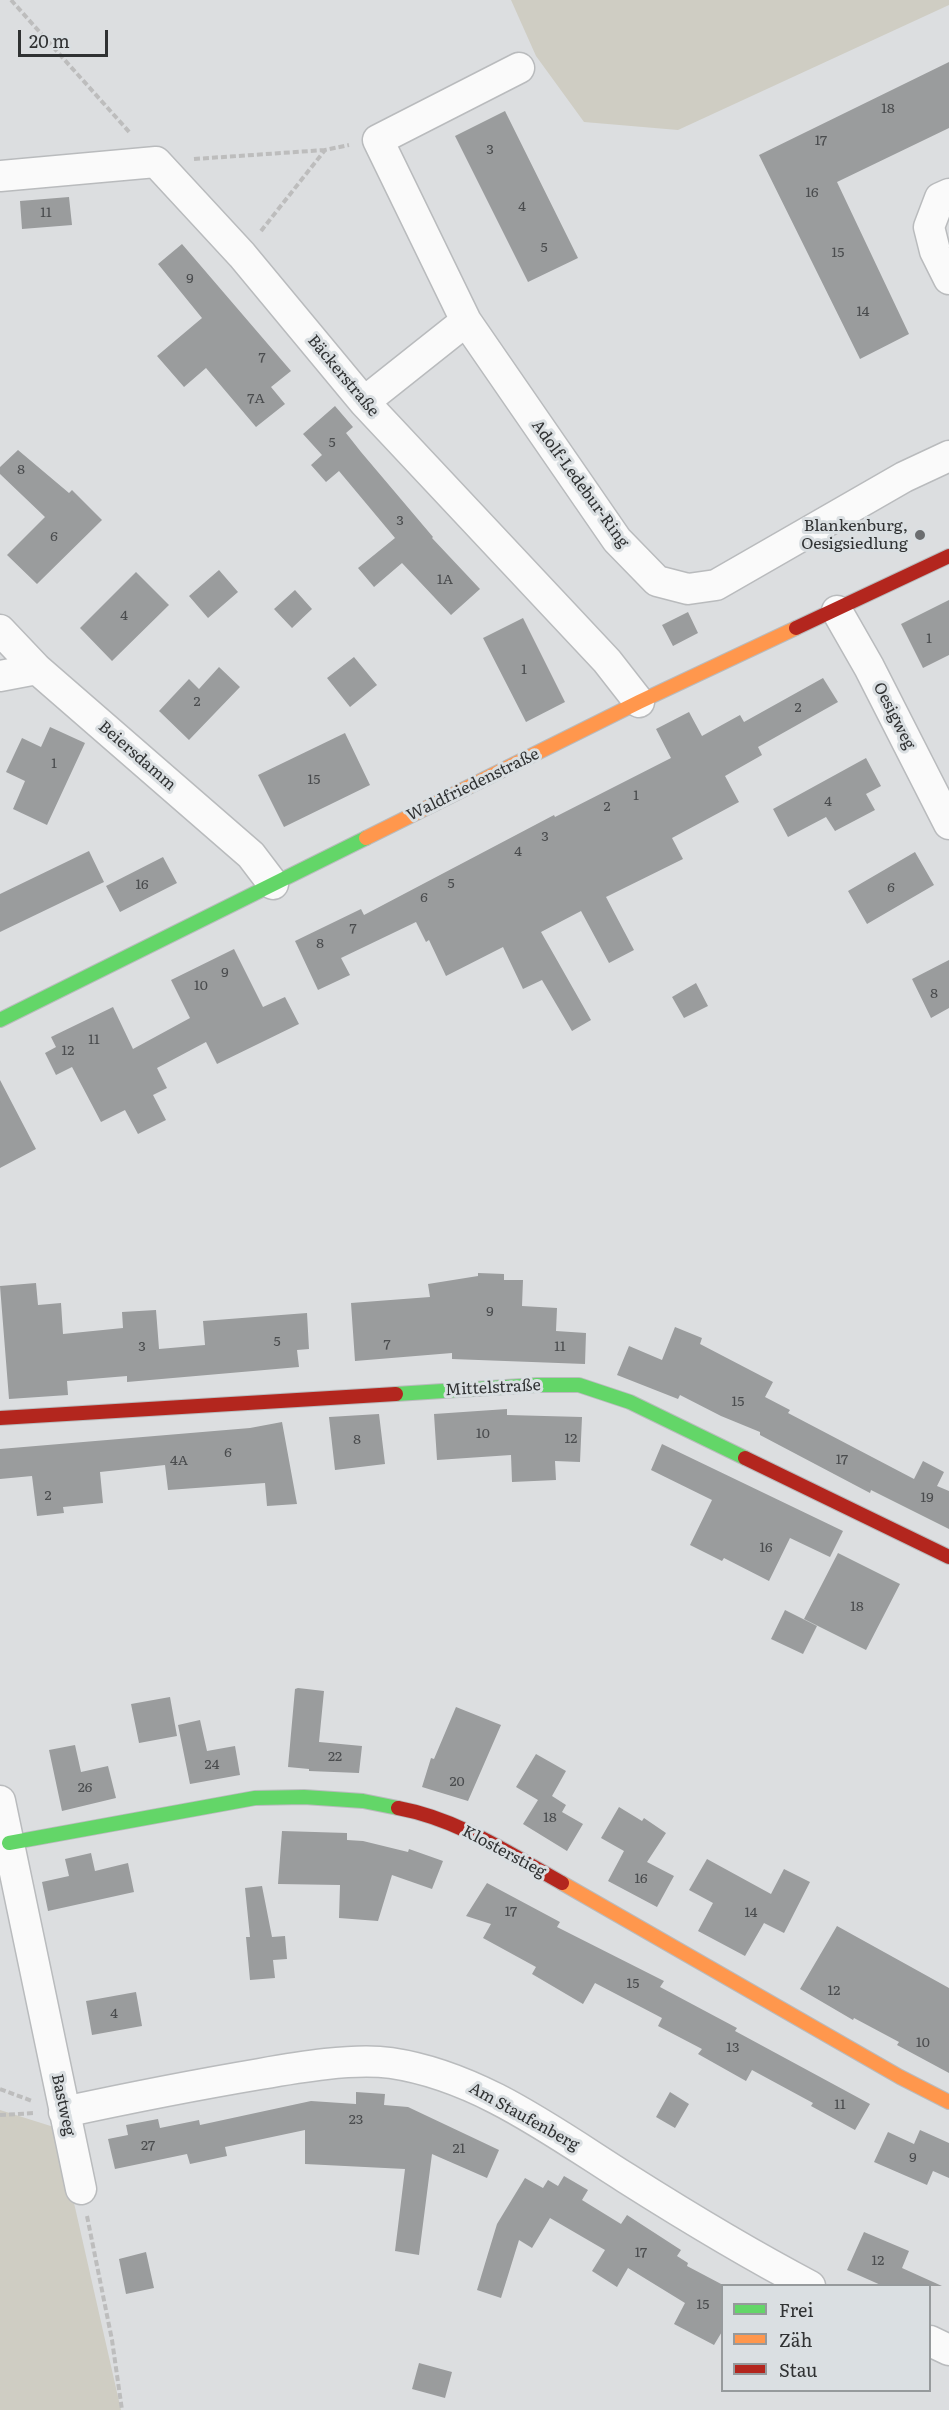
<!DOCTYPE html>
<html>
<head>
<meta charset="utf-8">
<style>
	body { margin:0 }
	#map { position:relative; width:949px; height:2410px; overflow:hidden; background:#dcdee0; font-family:Literata,serif }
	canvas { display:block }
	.legend { position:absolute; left:721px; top:2284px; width:210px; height:108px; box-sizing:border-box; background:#dadfe2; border:2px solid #969a9c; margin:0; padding:8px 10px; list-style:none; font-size:18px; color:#303233 }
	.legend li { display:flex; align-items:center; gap:12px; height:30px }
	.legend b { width:30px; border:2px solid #969a9c }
	.scale { position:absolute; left:18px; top:30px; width:90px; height:27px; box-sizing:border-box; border:3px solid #303233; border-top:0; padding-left:8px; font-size:18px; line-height:21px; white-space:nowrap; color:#303233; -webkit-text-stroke:4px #dadfe2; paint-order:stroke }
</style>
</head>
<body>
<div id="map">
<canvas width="949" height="2410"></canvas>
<ul class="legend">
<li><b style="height:8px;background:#63d668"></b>Frei</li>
<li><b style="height:8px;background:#ff974d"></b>Zäh</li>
<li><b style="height:8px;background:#b3261e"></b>Stau</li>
</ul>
<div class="scale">20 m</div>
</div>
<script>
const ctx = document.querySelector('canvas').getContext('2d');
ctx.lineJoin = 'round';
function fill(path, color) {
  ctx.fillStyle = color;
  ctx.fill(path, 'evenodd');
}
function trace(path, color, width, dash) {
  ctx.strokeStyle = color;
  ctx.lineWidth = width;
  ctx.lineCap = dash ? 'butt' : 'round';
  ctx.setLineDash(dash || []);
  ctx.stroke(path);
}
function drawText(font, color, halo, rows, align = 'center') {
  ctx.font = font + ' Literata,serif';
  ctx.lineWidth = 6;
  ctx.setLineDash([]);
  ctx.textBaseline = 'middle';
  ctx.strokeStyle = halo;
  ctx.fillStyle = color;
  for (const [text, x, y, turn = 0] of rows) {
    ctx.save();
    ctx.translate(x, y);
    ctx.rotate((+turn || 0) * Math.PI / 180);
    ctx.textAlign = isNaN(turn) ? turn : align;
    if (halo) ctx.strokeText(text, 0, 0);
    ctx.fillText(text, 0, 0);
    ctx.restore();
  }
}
fill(new Path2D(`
	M511,0h438v5l-271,125 -94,-8 -48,-66z
	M0,2110l57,18 64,282h-121z`), '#cfcdc3');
fill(new Path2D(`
	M949,62v66l-112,54 72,152 -49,25 -101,-204z
	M505,111l73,147 -50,24 -73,-146z
	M69,197l3,28 -50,4 -2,-28z
	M182,244l109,127 -20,16 14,17 -29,23 -50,-59 -22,19 -27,-31 45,-38 -44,-54z
	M335,406l18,21 -7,6 15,19 72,85 -1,1 48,51 -29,26 -49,-52 -28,24 -16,-19 37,-30 -56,-67 -13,11 -15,-17 11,-10 -19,-21z
	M18,450l51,43 3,-3 30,30 -65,64 -30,-29 38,-38 -45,-43v-7z
	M219,570l19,22 -30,26 -19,-22z
	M136,572l33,33 -57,56 -32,-33z
	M295,590l17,19 -20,19 -18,-19z
	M949,600v55l-26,13 -22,-44z
	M688,612l10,21 -25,13 -11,-21z
	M523,618l42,84 -39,20 -43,-84z
	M354,657l23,28 -27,22 -23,-29z
	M219,667l21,20 -51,53 -30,-29 30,-32 10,10z
	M823,678l15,24 -80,45 4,8 -37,21 14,26 -67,36 11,21 -77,38 28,53 -25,13 -28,-52 -40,21 50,88 -19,11 -30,-51 -19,9 -20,-42 -57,29 -17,-36 -3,2 -10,-20 -75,36 9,17 -32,15 -23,-49 66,-32 3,6 190,-100 1,2 116,-59 -15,-29 33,-17 13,24 38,-21 4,7z
	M50,727l35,16 -38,82 -34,-16 12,-28 -19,-9 16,-34 19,9z
	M345,733l25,52 -86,42 -26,-52z
	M866,758l15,28 -15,8 9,16 -40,21 -9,-14 -38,20 -15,-28z
	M89,851l15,31 -104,50v-38z
	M915,852l19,33 -67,39 -19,-33z
	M163,857l14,26 -57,29 -14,-26z
	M234,949l29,58 22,-10 14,27 -82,40 -11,-22 -49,26 10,20 -14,7 13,25 -28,14 -13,-24 -24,12 -29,-55 -16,8 -11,-22 11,-6 -5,-10 62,-30 20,42 57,-31 -19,-38z
	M949,960v48l-18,10 -19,-39z
	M696,983l12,23 -24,12 -12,-21z
	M0,1080l36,69 -36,19z
	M478,1273l26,1v6h19l-1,26 35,2 -1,23 30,2 -1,31 -133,-5v-6l-97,8 -4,-58 79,-6 -2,-13 50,-8z
	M36,1283l2,22 23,-2 2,31 60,-6 -1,-16 34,-2 3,39 46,-4 -2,-24 104,-8 2,36 -12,1 2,17 -172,15v-6l-60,5 1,14 -59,4 -9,-113z
	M675,1327l27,11 -2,6 73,38 -8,15 25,13 -2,3 126,66 9,-18 21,11 -7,14 12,5v38l-78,-39 -1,3 -110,-58v-3l-39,-16 -41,-21 -2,4 -61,-24 12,-29 33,14z
	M507,1409v6l75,2 -2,45 -25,-1 1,19 -44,2 -1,-27 -74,5 -3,-46z
	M379,1414l6,50 -50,6 -6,-53z
	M282,1422l15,82 -30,2 -2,-23 -97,7 -3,-25 -65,7 3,31 -40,4 1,6 -27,3 -5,-40 -32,3v-30l250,-21z
	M662,1444l181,87 -13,26 -40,-19 -21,43 -45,-23 -2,3 -32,-16 22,-45 -61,-30z
	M838,1553l62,31 -34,66 -62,-31z
	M785,1610l32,16 -14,28 -32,-15z
	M298,1688l26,3 -5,51 43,4 -3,27 -50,-2v-2l-21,-2 7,-78z
	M170,1697l7,39 -38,7 -8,-39z
	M456,1707l45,18 -33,76 -46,-14 9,-29 3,1z
	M200,1720l7,31 28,-5 5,29 -50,9 -12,-59z
	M75,1745l6,27 27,-6 8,32 -54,13 -13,-61z
	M536,1754l30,17 -14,25 14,9 -4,7 21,12 -16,27 -44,-27 15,-24 -22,-13z
	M619,1807l23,14 2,-3 22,15 -19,29 27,14 -17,31 -49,-26 16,-30 -23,-13z
	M282,1831l65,2v7l16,1 45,11 1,-3 34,12 -11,28 -40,-14 -14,46 -39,-3 1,-33 -62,-1z
	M91,1853l4,18 33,-8 6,29 -86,19 -6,-29 27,-6 -4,-17z
	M707,1859l64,35 13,-25 26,13 -26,51 -20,-10 -19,33 -47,-25 15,-28 -24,-13z
	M487,1883l73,39 -3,5 107,54 -4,6 77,41 -2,3 135,73 -15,26 -44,-24 2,-3 -61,-33 -6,11 -48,-27 4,-5 -44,-23 4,-8 -67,-35 -12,21 -51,-30 4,-7 -53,-29 8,-14 -25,-8z
	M262,1886l10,51 13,-1 2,23 -14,1 2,18 -25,2 -4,-43h4l-5,-49z
	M837,1926l112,62v85l-52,-28 2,-3 -45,-24 -1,2 -53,-31z
	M136,1992l6,34 -50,9 -6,-34z
	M356,2092l29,2 -1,11 24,2 91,43 -12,28 -55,-24 -13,101 -24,-4 10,-82 -100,-5v-34l-80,17 2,9 -37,8 -3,-10 -72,15 -7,-30 20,-4 -2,-10 32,-6 2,9 39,-8 1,5 111,-24 45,3z
	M670,2092l19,12 -14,24 -19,-11z
	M920,2130l29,13v35l-16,-7 -6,14 -53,-23 14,-30 26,12z
	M564,2176l24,14 -6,10 39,24 6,-9 54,35 -4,6 11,7 -1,3 36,19v45l-9,15 -40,-21 11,-21 -57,-35 -11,19 -25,-16 13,-21 -55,-32 -18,30 -13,-8 -18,58 -24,-8 20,-66 28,-46 18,10 5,-8 10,6z
	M864,2232l45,19 -7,17 40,18h-59l-36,-16z
	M146,2252l8,36 -28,6 -7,-35z
	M419,2363l33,9 -7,26 -33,-9z`), '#9a9c9d');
const street = new Path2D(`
	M0,176l156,-14 86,93 122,147 243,259 32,41
	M949,194l-9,4 -11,29 6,24 14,28
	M466,321l151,219 40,41 31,8 28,-4 188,-108 45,-21
	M364,402l102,-81 -88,-181 141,-72
	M837,611l32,56 80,157
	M0,630l37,39 214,186 22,29
	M0,676l37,-7
	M0,1801l81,388
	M64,2112c65,-14 131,-27 196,-38 39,-7 93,-16 131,-11 88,13 162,69 235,115 60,38 121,75 184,108
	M930,2341l19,9`);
const fast = new Path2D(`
	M0,1020l366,-182
	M396,1394l141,-9h42l51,17 115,56
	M9,1843l246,-45 49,-1 59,4 35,7`);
const slow = new Path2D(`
	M366,838l273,-136 157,-74
	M562,1883l338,194 49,25`);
const jam = new Path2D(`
	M796,628l153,-72
	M0,1418l396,-24
	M745,1458l204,99
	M398,1808c60,11 112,46 164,75`);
trace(street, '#b9bbbd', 33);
trace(fast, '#b9bbbd', 16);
trace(slow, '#b9bbbd', 16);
trace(jam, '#b9bbbd', 16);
trace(new Path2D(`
	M11,0l120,134
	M194,159l131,-9
	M261,231l64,-81 24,-5
	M0,2089l32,12
	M0,2115l35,-2
	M87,2216l25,124 10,70`), '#bdbdbd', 4, [6, 3]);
trace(street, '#fafafa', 30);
trace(fast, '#63d668', 14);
trace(slow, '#ff974d', 14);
trace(jam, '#b3261e', 14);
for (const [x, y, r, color] of [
	[920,535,6,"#6c6e70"]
]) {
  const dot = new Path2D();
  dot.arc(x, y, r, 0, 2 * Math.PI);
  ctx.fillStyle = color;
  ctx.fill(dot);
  trace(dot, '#dadfe2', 2);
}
drawText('14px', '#4a4c4e', null, [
	["18",888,109],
	["17",821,141],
	["3",490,150],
	["16",812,193],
	["4",522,207],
	["11",46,213],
	["5",544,248],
	["15",838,253],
	["9",190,279],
	["14",863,312],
	["7",262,358],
	["7A",256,399],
	["5",332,443],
	["8",21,470],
	["3",400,521],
	["6",54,537],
	["1A",445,580],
	["4",124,616],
	["1",929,639],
	["1",524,670],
	["2",197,702],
	["2",798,708],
	["1",54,764],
	["15",314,780],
	["1",636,796],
	["4",828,802],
	["2",607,807],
	["3",545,837],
	["4",518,852],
	["5",451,884],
	["16",142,885],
	["6",891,888],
	["6",424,898],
	["7",353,929],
	["8",320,944],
	["9",225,973],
	["10",201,986],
	["8",934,994],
	["11",94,1040],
	["12",68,1051],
	["9",490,1312],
	["5",277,1342],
	["7",387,1345],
	["3",142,1347],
	["11",560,1347],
	["15",738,1402],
	["10",483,1434],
	["12",571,1439],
	["8",357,1440],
	["6",228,1453],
	["17",842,1460],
	["4A",179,1461],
	["2",48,1496],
	["19",927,1498],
	["16",766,1548],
	["18",857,1607],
	["22",335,1757],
	["24",212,1765],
	["20",457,1782],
	["26",85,1788],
	["18",550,1818],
	["16",641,1879],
	["17",511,1912],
	["14",751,1913],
	["15",633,1984],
	["12",834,1991],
	["4",114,2014],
	["10",923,2043],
	["13",733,2048],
	["11",840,2105],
	["23",356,2120],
	["27",148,2146],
	["21",459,2149],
	["9",913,2158],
	["17",641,2253],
	["12",878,2261],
	["15",703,2305]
]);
drawText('16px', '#303233', '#dadfe2', [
	["Bäckerstraße",343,376,50],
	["Adolf-Ledebur-Ring",580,484,54],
	["Oesigweg",894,716,63],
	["Beiersdamm",137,756,41],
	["Waldfriedenstraße",473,785,-26],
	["Mittelstraße",493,1388,-3],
	["Klosterstieg",504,1852,28],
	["Bastweg",63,2105,78],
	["Am Staufenberg",524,2117,29]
]);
drawText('16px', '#303233', '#dadfe2', [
	["Blankenburg,",908,526],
	["Oesigsiedlung",908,544]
], 'right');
</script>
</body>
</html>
